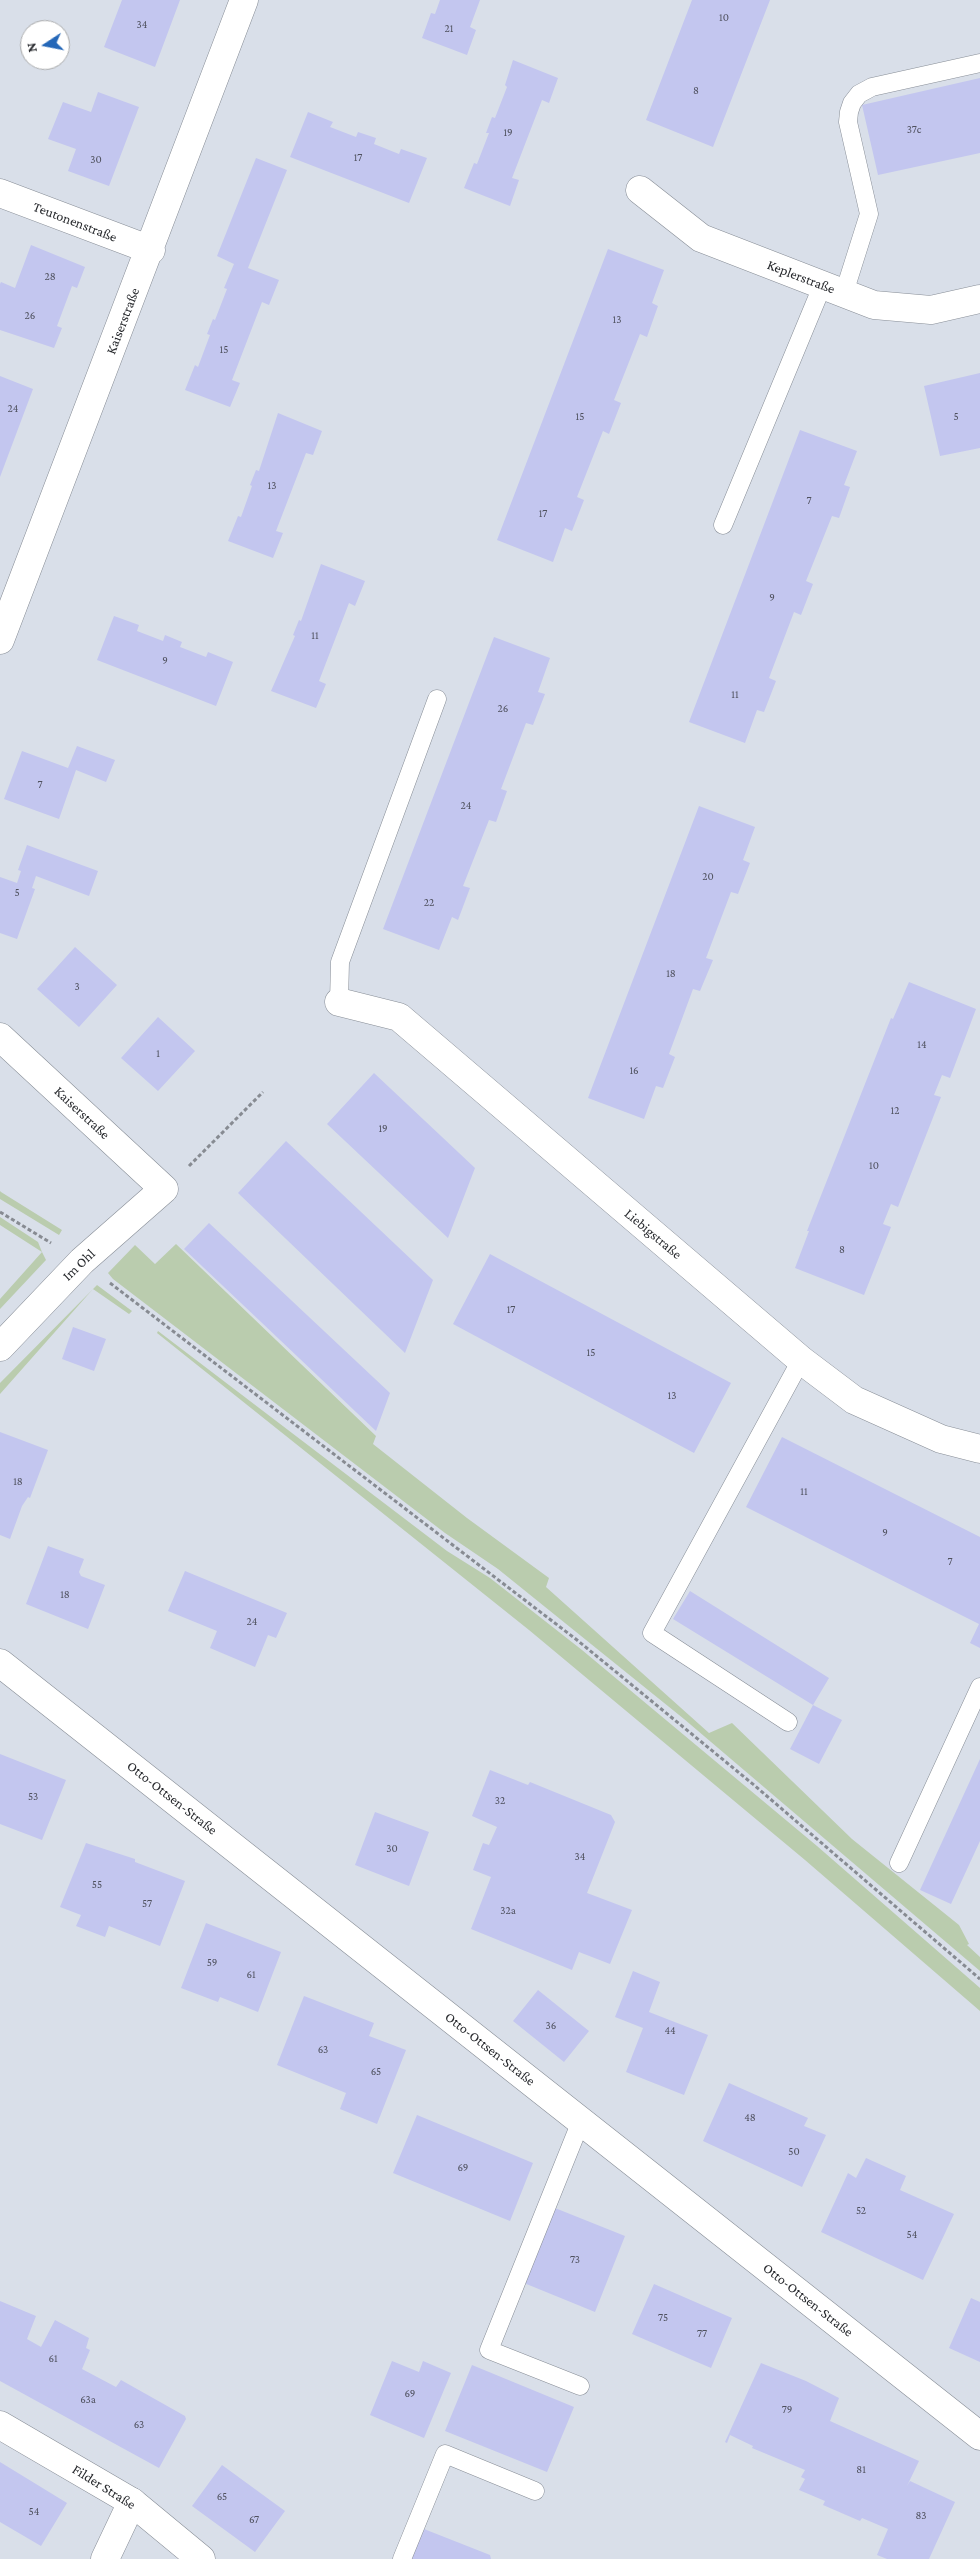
<!DOCTYPE html>
<html>
<head>
<meta charset="utf-8">
<style>
	body { margin:0 }
	#map { position:relative; width:980px; height:2559px; overflow:hidden; background:#d9dfe9; font-family:"Crimson Pro",serif }
	canvas { display:block }
	.north { position:absolute; left:20px; top:20px; width:50px; height:50px; box-sizing:border-box; background:#fff; border:1px solid #a9aaab; border-radius:50%; rotate:259deg; font-size:14px; font-weight:700; line-height:20px; text-align:center; color:#282a2e }
	.north::after { content:''; display:block; margin:auto; width:18px; height:22px; background:#2467b8; clip-path:polygon(50% 0,100% 100%,50% 72%,0 100%) }
</style>
</head>
<body>
<div id="map">
<canvas width="980" height="2559"></canvas>
<div class="north">N</div>
</div>
<script>
const ctx = document.querySelector('canvas').getContext('2d');
ctx.lineJoin = 'round';
function fill(path, color) {
  ctx.fillStyle = color;
  ctx.fill(path, 'evenodd');
}
function trace(path, color, width, dash) {
  ctx.strokeStyle = color;
  ctx.lineWidth = width;
  ctx.lineCap = dash ? 'butt' : 'round';
  ctx.setLineDash(dash || []);
  ctx.stroke(path);
}
function drawText(font, color, halo, rows, align = 'center') {
  ctx.font = font + ' "Crimson Pro",serif';
  ctx.lineWidth = 4;
  ctx.setLineDash([]);
  ctx.textBaseline = 'middle';
  ctx.strokeStyle = halo;
  ctx.fillStyle = color;
  for (const [text, x, y, turn = 0] of rows) {
    ctx.save();
    ctx.translate(x, y);
    ctx.rotate((+turn || 0) * Math.PI / 180);
    ctx.textAlign = isNaN(turn) ? turn : align;
    if (halo) ctx.strokeText(text, 0, 0);
    ctx.fillText(text, 0, 0);
    ctx.restore();
  }
}
fill(new Path2D(`
	M0,1191l1,1 61,38 -3,5 -59,-36z
	M0,1217l38,25 4,10 -42,-27z
	M176,1244l200,192 -3,8 94,74 82,60 -3,9 163,146 23,-10 120,116 107,86 10,19 -2,1 13,12v14l-296,-252 -186,-150 -53,-36 -332,-254 -5,-6 27,-28 20,19z
	M42,1252l4,8 -46,49v-10z
	M97,1285l35,26 -3,3 -36,-25 -93,105v-11z
	M158,1331l289,220 43,27 92,72 235,196 163,142v23l-175,-151 -276,-230 -372,-297z`), '#baccae');
fill(new Path2D(`
	M122,0h58l-25,67 -51,-20z
	M440,0h40l-10,27 6,3 -9,25 -45,-17 9,-25 4,1z
	M692,0h78l-57,147 -67,-27z
	M513,60l45,18 -9,25 -7,-3 -30,78 7,2 -9,26 -46,-18 10,-25 3,1 12,-31h-3l6,-16 3,1 12,-31 -2,-2z
	M980,78v75l-102,22 -16,-70z
	M98,92l41,15 -30,79 -41,-15 8,-22 -28,-10 15,-37 28,10z
	M308,112l25,10 -3,5 26,10 2,-5 18,6 -2,6 25,10 2,-5 26,9 -18,45 -119,-46z
	M256,158l31,12 -39,98 31,12 -10,25 -7,-3 -30,78 8,3 -10,24 -45,-17 10,-25 3,2 12,-32 -3,-1 6,-15 2,1 12,-31 -3,-1 10,-24 -17,-8z
	M31,245l54,22 -8,21 -5,-2 -15,40 5,2 -8,20 -54,-18v-46l1,-2 14,6z
	M608,249l56,21 -12,33 6,3 -11,31 -7,-3 -26,66 7,3 -12,31 -6,-3 -26,66 7,3 -12,31 -7,-3 -12,34 -56,-22z
	M980,373v75l-40,8 -16,-70z
	M0,376l33,13 -33,88z
	M278,413l44,18 -9,24 -7,-2 -30,78 7,2 -10,25 -45,-17 10,-25 3,1 11,-31 -2,-1 6,-15 3,1z
	M800,430l57,21 -13,34 6,2 -11,31 -7,-2 -26,65 7,3 -12,31 -7,-3 -25,66 7,3 -12,31 -7,-2 -12,33 -56,-21z
	M321,564l44,17 -10,25 -6,-3 -30,78 7,3 -10,24 -45,-17 24,-55 -2,-1 6,-15 2,1z
	M114,616l25,9 -2,6 26,10 2,-6 17,7 -2,5 26,10 2,-5 25,10 -17,44 -119,-46z
	M494,637l56,21 -12,34 7,2 -12,31 -7,-2 -25,66 6,2 -11,31 -7,-2 -26,66 7,2 -12,32 -6,-3 -13,33 -56,-21z
	M77,746l38,14 -9,22 -30,-12 -17,49 -55,-20 18,-48 46,17z
	M699,806l56,21 -12,33 7,3 -12,31 -7,-2 -25,66 7,2 -13,31 -7,-2 -24,65 6,3 -12,31 -7,-2 -12,33 -56,-21z
	M27,845l71,26 -9,25 -53,-20 -4,12 3,1 -18,50 -17,-6v-56l17,6 4,-12 -3,-1z
	M75,947l42,38 -38,42 -42,-38z
	M909,982l67,27 -26,69 -8,-3 -8,20 7,2 -43,110 -7,-3 -8,20 8,3 -27,68 -69,-27 14,-37h-2l84,-213 2,1z
	M158,1017l37,34 -37,40 -37,-33z
	M374,1073l101,95 -27,70 -121,-114z
	M286,1141l147,139 -28,73 -167,-160z
	M209,1223l181,170 -14,38 -192,-182z
	M490,1254l241,129 -37,70 -241,-129z
	M73,1327l33,12 -12,32 -32,-12z
	M0,1432l48,18 -18,48 -2,-1 -6,9 -12,33 -10,-4z
	M782,1437l198,100v111l-10,-5 9,-19 -233,-117z
	M48,1546l36,13 -5,13 2,4 24,9 -17,44 -62,-25z
	M185,1571l102,42 -11,25 -8,-3 -13,32 -45,-19 7,-17 -49,-20z
	M690,1591l139,87 -16,27 -140,-86z
	M813,1705l29,15 -23,44 -29,-15z
	M0,1754l66,26 -24,60 -42,-16z
	M980,1759v82l-29,63 -31,-14z
	M490,1770l38,15 2,-3 81,33 4,7 -28,71 45,17 -22,54 -31,-12 -7,18 -101,-41 20,-52 -18,-7 10,-27 6,2 8,-18 -25,-11z
	M375,1812l54,20 -20,54 -54,-21z
	M86,1843l49,16v3l50,19 -25,65 -51,-20 -4,11 -29,-11 5,-11 -21,-8z
	M206,1923l75,29 -23,60 -38,-15 -2,5 -37,-14z
	M633,1971l27,11 -11,30 59,23 -24,60 -58,-23 17,-44 -28,-11z
	M538,1990l51,41 -25,31 -51,-41z
	M304,1996l70,27 -5,13 37,14 -29,74 -37,-15 6,-16 -69,-28z
	M729,2083l79,35 -4,8 22,9 -24,52 -99,-46z
	M417,2115l116,48 -23,58 -117,-48z
	M866,2158l40,18 -6,14 54,24 -31,66 -102,-48 27,-59 8,5z
	M555,2208l70,28 -30,76 -71,-29z
	M654,2284l78,34 -21,50 -79,-34z
	M971,2298l9,4v60l-31,-14z
	M0,2301l36,15 -9,23 14,8 14,-27 34,18 -3,10 4,2 -8,19 34,18 5,-7 64,36 1,3 -27,49 -159,-87z
	M392,2361l27,11 4,-11 28,12 -27,65 -54,-23z
	M761,2363l45,18 33,17 -9,23 89,40 -12,25 3,-5 45,21 -26,57h-42l-10,-4 11,-26 -26,-11 -2,3 -37,-16 2,-4 -26,-11 6,-11 -4,-2 4,-7 -53,-22 1,-2 -23,-11 -3,8 -2,-1z
	M472,2365l102,42 -27,65 -102,-41z
	M0,2462l67,41 -26,43 -41,-24z
	M222,2465l63,46 -30,41 -63,-46z
	M424,2529l66,26 1,4h-80z`), '#c3c6ef');
const lane = new Path2D(`
	M844,293l25,-79 -21,-92 1,-10 3,-9 7,-9 13,-7 108,-24
	M723,525l100,-241
	M339,1002l1,-40 97,-263
	M788,1722l-136,-89 149,-273
	M899,1863l81,-176
	M580,2386l-91,-36 92,-229
	M402,2559l43,-105 90,37`);
const street = new Path2D(`
	M640,190l61,48 173,67 57,5 49,-11
	M0,193l151,57
	M0,640l244,-640
	M339,1002l60,15 402,343 53,40 87,39 39,10
	M0,1037l164,152 -82,72 -82,86
	M0,1663l980,773
	M105,2559l27,-57`);
const secondary = new Path2D(`
	M0,2425l132,77 69,57`);
trace(lane, '#878d96', 19);
trace(street, '#878d96', 29);
trace(secondary, '#878d96', 29);
trace(new Path2D(`
	M189,1166l74,-74
	M0,1212l51,31
	M110,1283l467,357 177,145 226,194`), '#878b92', 3, [4, 2.5]);
trace(lane, '#fff', 18);
trace(street, '#fff', 28);
trace(secondary, '#fff', 28);
drawText('11px', '#4f515e', null, [
	["10",724,18],
	["34",142,25],
	["21",449,29],
	["8",696,91],
	["37c",914,130],
	["19",508,133],
	["17",358,158],
	["30",96,160],
	["28",50,277],
	["26",30,316],
	["13",617,320],
	["15",224,350],
	["24",13,409],
	["15",580,417],
	["5",956,417],
	["13",272,486],
	["7",809,501],
	["17",543,514],
	["9",772,598],
	["11",315,636],
	["9",165,661],
	["11",735,695],
	["26",503,709],
	["7",40,785],
	["24",466,806],
	["20",708,877],
	["5",17,893],
	["22",429,903],
	["18",671,974],
	["3",77,987],
	["14",922,1045],
	["1",158,1054],
	["16",634,1071],
	["12",895,1111],
	["19",383,1129],
	["10",874,1166],
	["8",842,1250],
	["17",511,1310],
	["15",591,1353],
	["13",672,1396],
	["18",18,1482],
	["11",804,1492],
	["9",885,1533],
	["7",950,1562],
	["18",65,1595],
	["24",252,1622],
	["53",33,1797],
	["32",500,1801],
	["30",392,1849],
	["34",580,1857],
	["55",97,1885],
	["57",147,1904],
	["32a",508,1911],
	["59",212,1963],
	["61",251,1975],
	["36",551,2026],
	["44",670,2031],
	["63",323,2050],
	["65",376,2072],
	["48",750,2118],
	["50",794,2152],
	["69",463,2168],
	["52",861,2211],
	["54",912,2235],
	["73",575,2260],
	["75",663,2318],
	["77",702,2334],
	["61",53,2359],
	["69",410,2394],
	["63a",88,2400],
	["79",787,2410],
	["63",139,2425],
	["81",861,2470],
	["65",222,2497],
	["54",34,2512],
	["83",921,2516],
	["67",254,2520]
]);
drawText('14px', '#282a2e', '#fff', [
	["Teutonenstraße",75,222,21],
	["Keplerstraße",801,277,21],
	["Kaiserstraße",123,321,-69],
	["Kaiserstraße",82,1113,43],
	["Liebigstraße",653,1234,40],
	["Im Ohl",79,1265,-44],
	["Otto-Ottsen-Straße",172,1798,38],
	["Otto-Ottsen-Straße",490,2049,38],
	["Otto-Ottsen-Straße",808,2300,38],
	["Filder Straße",104,2487,32]
]);
</script>
</body>
</html>
